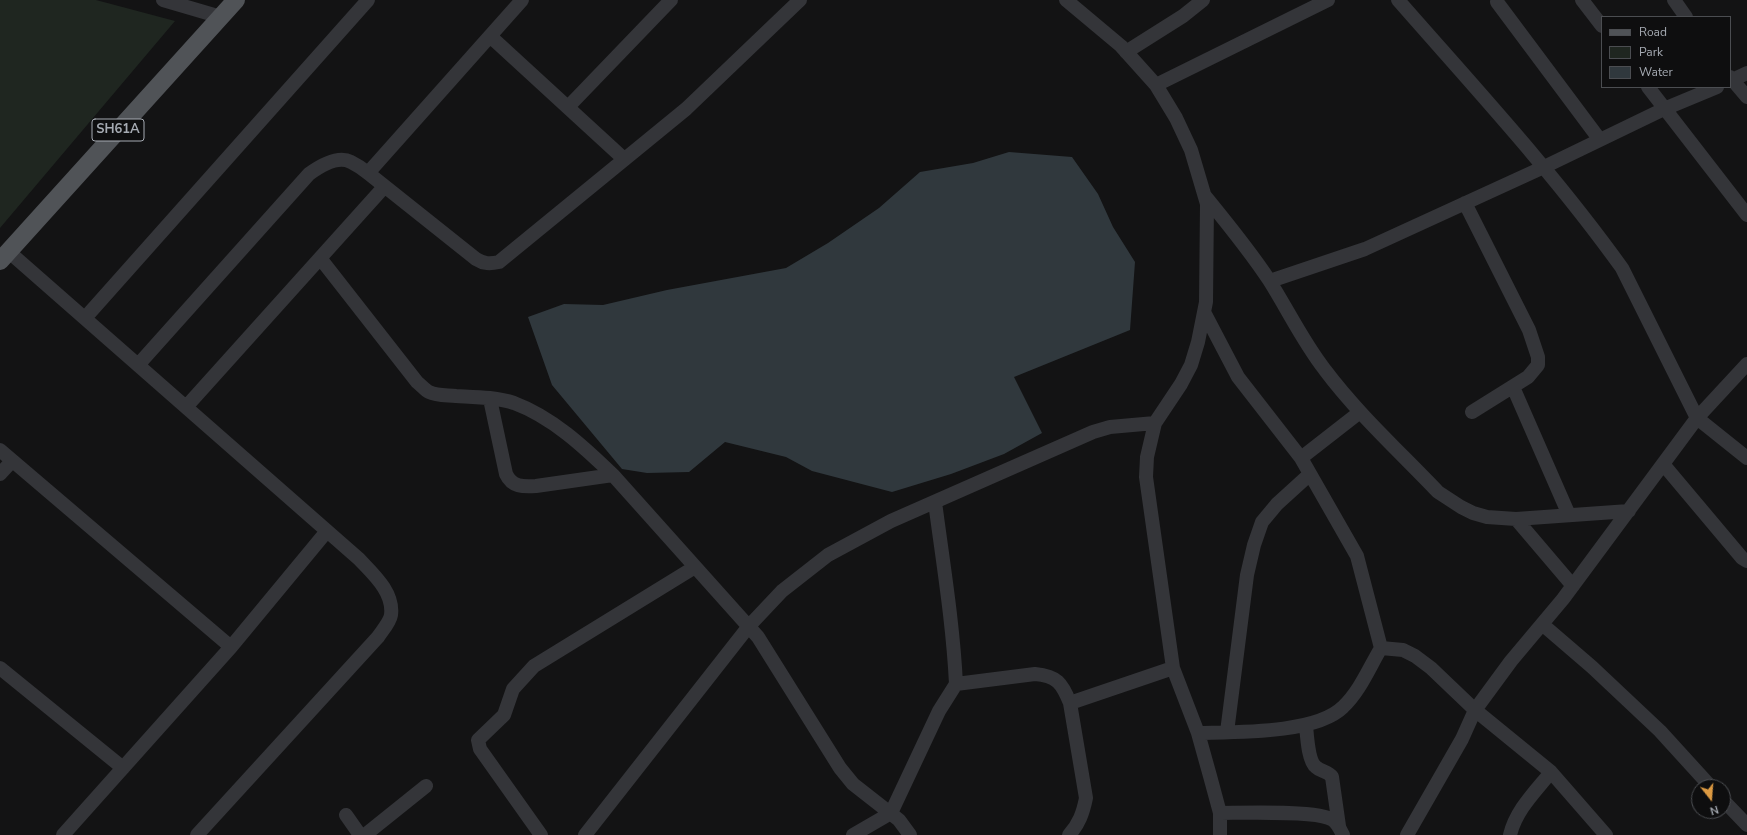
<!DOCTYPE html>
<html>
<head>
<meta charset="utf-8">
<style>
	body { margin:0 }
	#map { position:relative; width:1747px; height:835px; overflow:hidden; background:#131314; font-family:"Nunito Sans",sans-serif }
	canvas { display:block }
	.legend { position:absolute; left:1601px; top:16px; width:130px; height:72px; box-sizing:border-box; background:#0e0e0f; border:1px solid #4b4d51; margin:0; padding:5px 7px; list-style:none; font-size:12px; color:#a6abb3 }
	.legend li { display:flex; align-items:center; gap:8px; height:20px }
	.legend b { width:20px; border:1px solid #4b4d51 }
	.north { position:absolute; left:1691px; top:779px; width:40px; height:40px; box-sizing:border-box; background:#0e0e0f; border:1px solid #4b4d51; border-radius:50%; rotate:163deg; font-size:11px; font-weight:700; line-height:16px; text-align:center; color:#a6abb3 }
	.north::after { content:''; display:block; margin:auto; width:14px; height:18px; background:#dd9a42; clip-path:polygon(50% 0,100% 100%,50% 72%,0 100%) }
</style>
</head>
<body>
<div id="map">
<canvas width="1747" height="835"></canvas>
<ul class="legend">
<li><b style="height:5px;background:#505357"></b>Road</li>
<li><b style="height:11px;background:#1f2620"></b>Park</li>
<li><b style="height:11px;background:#30383d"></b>Water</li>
</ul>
<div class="north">N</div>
</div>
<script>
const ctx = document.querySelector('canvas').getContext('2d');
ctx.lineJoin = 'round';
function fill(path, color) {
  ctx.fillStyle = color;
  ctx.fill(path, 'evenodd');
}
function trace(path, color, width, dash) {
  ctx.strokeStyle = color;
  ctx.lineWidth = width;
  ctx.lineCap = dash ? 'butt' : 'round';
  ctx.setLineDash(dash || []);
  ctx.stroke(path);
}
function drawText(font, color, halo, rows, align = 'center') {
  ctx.font = font + ' "Nunito Sans",sans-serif';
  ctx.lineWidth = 3.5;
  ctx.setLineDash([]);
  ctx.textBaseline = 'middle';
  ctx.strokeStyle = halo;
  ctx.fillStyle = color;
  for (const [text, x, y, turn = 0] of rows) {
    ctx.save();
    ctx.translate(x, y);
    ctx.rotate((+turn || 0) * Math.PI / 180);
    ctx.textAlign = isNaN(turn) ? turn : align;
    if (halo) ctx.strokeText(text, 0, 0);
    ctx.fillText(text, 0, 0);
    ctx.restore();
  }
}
fill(new Path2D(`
	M0,0h96l79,21 -175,207z`), '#1f2620');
fill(new Path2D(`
	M1009,152l63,5 26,37 15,33 22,35 -5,68 -116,47 28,56 -38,21 -53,20 -59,18 -80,-21 -26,-14 -61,-15 -36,30 -42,1 -25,-4 -70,-84 -24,-68 36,-13 39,1 64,-15 119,-22 42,-25 51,-35 41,-36 53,-9z`), '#30383d');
trace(new Path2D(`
	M163,0l58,17
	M1066,0l55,46 35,39 20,33 15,32 16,54 -1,98 -8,40 -7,23 -10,19 -26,39 -8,34 -1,20 27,191 25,65 12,43 10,37v22
	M1398,0c77,88 156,173 224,268l75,150 50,40
	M1582,0l20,26
	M1674,0l12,17
	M1497,2l103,138
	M490,36l134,123
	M1126,52l57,-36 20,-16
	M1730,77l17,20
	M1730,81l17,-8
	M1156,85l172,-85
	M1648,87l99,128
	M568,107l103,-107
	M368,173l154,-173
	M1205,196c22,27 45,55 64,84 19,30 34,62 56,90 33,44 75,82 113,122l23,15 12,6 14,4 29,2 113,-8
	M1465,203l64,127 9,27v8l-10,12 -56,35
	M8,251l351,308c14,15 35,33 32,56 -1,7 -9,16 -13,22l-181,198
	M320,258l97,124c4,3 8,8 12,10 8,4 18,3 27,4 19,1 40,1 58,7 38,14 70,44 99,72l145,162 82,131 13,16 46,36 11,15
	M1270,281l95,-32 179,-82 120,-58 53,-22
	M1204,312l34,65 63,81 56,98 24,92
	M85,318l283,-318
	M138,365l171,-191c11,-8 29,-19 42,-12 6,3 12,7 17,11l108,86c8,5 14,5 23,3l187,-153 114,-109
	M1513,387l56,128
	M490,399l16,75c6,13 17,13 30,12l77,-11
	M186,407l198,-220
	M0,450l231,197 -168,188
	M1301,458l59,-46
	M1663,464l79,94 5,3
	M0,474l12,-13
	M935,502c8,61 18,121 21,182
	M1516,519l57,67
	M1542,624l50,43 68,64 51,56
	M231,647l96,-116
	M0,668l123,100
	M1070,703l103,-35
	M1306,725c1,10 2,36 10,42 5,5 12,4 16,10l7,49
	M1227,732l20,-157 7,-30 8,-23 15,-18 33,-30
	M1198,733c37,-1 118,1 145,-26 17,-16 26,-39 38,-59l22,2 12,6 16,12 44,42 76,62 55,63
	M1723,800l24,25
	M1220,813c20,0 99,-3 113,7 5,4 7,9 10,15
	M346,815l14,20
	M365,835l61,-49
	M541,835l-61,-86 -2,-9 26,-25 9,-26 21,-23 161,-99
	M585,835l164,-209 33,-35 46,-36 63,-34 202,-89 17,-5 45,-4
	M853,835l38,-22 48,-102 17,-27 79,-10c22,2 27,9 35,29l16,95c-3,15 -7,26 -17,37
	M1407,835l55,-96 13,-29 36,-49 52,-62 134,-181 50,-54
	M1510,835c6,-25 25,-43 41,-63`), '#343539', 14);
trace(new Path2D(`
	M0,261l236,-261`), '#505357', 18);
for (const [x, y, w] of [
	[118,130,52]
]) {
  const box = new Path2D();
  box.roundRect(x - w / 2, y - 11, w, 22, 3);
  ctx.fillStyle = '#0e0e0f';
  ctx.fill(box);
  trace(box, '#a6abb3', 1);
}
drawText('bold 13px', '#a6abb3', null, [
	["SH61A",118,130]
]);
</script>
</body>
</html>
